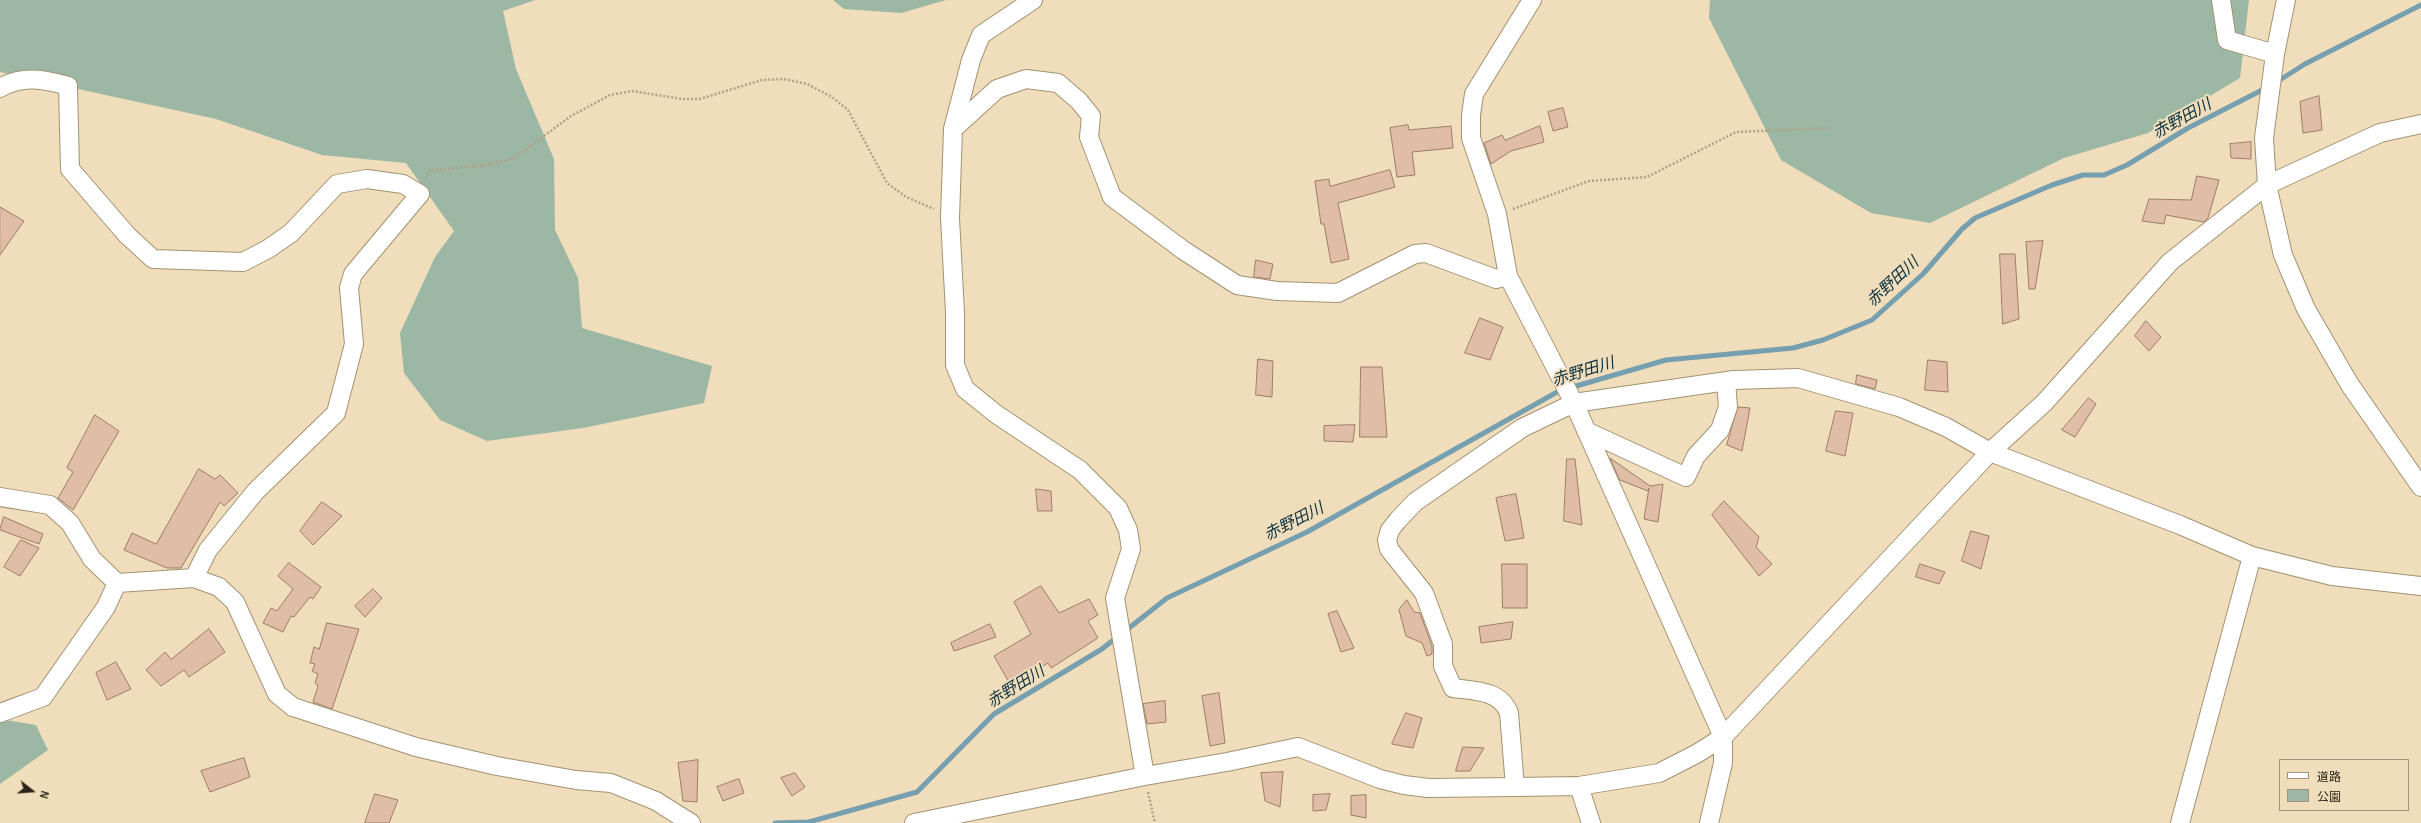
<!DOCTYPE html>
<html>
<head>
<meta charset="utf-8">
<style>
	body { margin:0 }
	#map { position:relative; width:2421px; height:823px; overflow:hidden; background:#efddbb; font-family:Karla,"Noto Sans JP",sans-serif }
	canvas { display:block }
	.legend { position:absolute; left:2279px; top:759px; width:130px; height:52px; box-sizing:border-box; background:#efddbb; border:1px solid #a1937a; margin:0; padding:5px 7px; list-style:none; font-size:12px; color:#2c2518 }
	.legend li { display:flex; align-items:center; gap:8px; height:20px }
	.legend b { width:20px; border:1px solid #a1937a }
	.north { position:absolute; left:12px; top:771px; width:40px; height:40px; -webkit-text-stroke:3px #efddbb; paint-order:stroke; rotate:107deg; font-size:11px; font-weight:700; line-height:16px; text-align:center; color:#2c2518 }
	.north::after { content:''; display:block; margin:auto; width:14px; height:18px; background:#2c2518; clip-path:polygon(50% 0,100% 100%,50% 72%,0 100%) }
</style>
</head>
<body>
<div id="map">
<canvas width="2421" height="823"></canvas>
<ul class="legend">
<li><b style="height:5px;background:#fff"></b>道路</li>
<li><b style="height:11px;background:#9cb8a5"></b>公園</li>
</ul>
<div class="north">N</div>
</div>
<script>
const ctx = document.querySelector('canvas').getContext('2d');
ctx.lineJoin = 'round';
function fill(path, color) {
  ctx.fillStyle = color;
  ctx.fill(path, 'evenodd');
}
function trace(path, color, width, dash) {
  ctx.strokeStyle = color;
  ctx.lineWidth = width;
  ctx.lineCap = dash ? 'butt' : 'round';
  ctx.setLineDash(dash || []);
  ctx.stroke(path);
}
function drawText(font, color, halo, rows, align = 'center') {
  ctx.font = font + ' Karla,"Noto Sans JP",sans-serif';
  ctx.lineWidth = 4;
  ctx.setLineDash([]);
  ctx.textBaseline = 'middle';
  ctx.strokeStyle = halo;
  ctx.fillStyle = color;
  for (const [text, x, y, turn = 0] of rows) {
    ctx.save();
    ctx.translate(x, y);
    ctx.rotate((+turn || 0) * Math.PI / 180);
    ctx.textAlign = isNaN(turn) ? turn : align;
    if (halo) ctx.strokeText(text, 0, 0);
    ctx.fillText(text, 0, 0);
    ctx.restore();
  }
}
fill(new Path2D(`
	M0,0h535l-32,11 13,58 38,90 1,71 23,48 4,50 130,38 -8,37 -121,25 -96,13 -47,-21 -36,-47 -4,-40 35,-76 19,-26 -48,-68 -84,-8 -106,-36 -216,-47z
	M833,0h113l-45,13 -57,-4z
	M1710,0h539l-9,78 -92,55 -84,25 -134,65 -59,-10 -90,-53 -72,-142z
	M0,719l36,6 12,25 -48,34z`), '#9cb8a5');
trace(new Path2D(`
	M2275,83l30,-19 116,-59
	M1124,632l43,-34 140,-66 252,-141 107,-31 127,-12 30,-8 49,-20 51,-46 39,-45 13,-11 77,-33 31,-10h21l23,-10 61,-37 78,-40
	M775,823l34,-1 108,-30 77,-78 108,-65 15,-12`), '#769fb0', 5);
const building = new Path2D(`
	M2319,96l3,34 -19,3 -3,-31z
	M1563,108l5,19 -15,4 -5,-19z
	M1408,125l1,5 42,-4 2,22 -41,4 3,23 -18,2 -7,-49z
	M1540,126l4,16 -33,9 -20,13 -7,-21 18,-8 3,5z
	M2251,142v17l-20,-1 -1,-14z
	M1390,170l5,17 -57,16 11,56 -18,4 -7,-39h-3l-6,-43 14,-2 1,7z
	M2197,176l22,4 -11,38 -4,4 -38,-7 -2,9 -22,-3 7,-22 42,1z
	M0,207l24,14 -24,34z
	M2043,241l-8,48h-6l-3,-47z
	M2000,254h15l4,65 -16,5z
	M1256,260l17,4 -3,15 -16,-2z
	M1480,318l23,9 -13,33 -25,-7z
	M2146,321l15,16 -12,14 -14,-15z
	M1258,359l15,2 -1,36 -16,-2z
	M1928,360l19,2 1,30 -23,-2z
	M1361,367h21l5,70h-27z
	M1857,375l20,5 -2,9 -19,-5z
	M2089,398l7,6 -21,33 -13,-7z
	M1738,407l12,1 -8,43 -15,-6z
	M1836,411l17,2 -8,43 -19,-5z
	M95,415l24,16 -46,79 -15,-12 15,-26 -6,-4z
	M1355,425l-2,17 -29,-1v-15z
	M1610,458l40,28 13,-2 -5,38 -14,-3 5,-31 -1,3 -28,-11z
	M1567,459h8l7,66 -18,-4z
	M199,469l16,10 5,-4 18,18 -14,13 -4,-4 -39,66h-14l-43,-18 8,-17 24,11z
	M1036,489l15,2 1,20h-14z
	M1516,494l8,44 -19,3 -9,-43z
	M1724,501l35,36 -3,10 16,17 -13,12 -47,-61z
	M322,502l20,14 -29,29 -13,-14z
	M4,517l39,17 -4,10 -39,-14z
	M1971,531l18,5 -8,33 -19,-8z
	M21,540l18,8 -19,28 -16,-9z
	M289,563l32,24 -8,12 -3,-2 -16,20 -3,-1 -8,16 -20,-9 8,-15 6,3 16,-22 -15,-13z
	M1502,564h25v44h-24z
	M1920,564l25,8 -6,12 -23,-7z
	M1041,586l18,27 30,-14 9,16 -10,6 10,17 -47,30 -3,-5 -37,23 -17,-30 37,-22 -17,-32z
	M373,589l9,9 -17,19 -10,-11z
	M1407,600l7,12 6,1 12,33v8l-5,2 -5,-13 -16,-7 -7,-26z
	M1337,611l17,37 -13,4 -13,-38z
	M1513,622l-2,17 -30,4 -2,-16z
	M327,623l32,6 -27,80 -19,-7 5,-16 -3,-3 3,-9 -6,-3 3,-7 -5,-1 4,-16 5,2z
	M990,624l6,13 -42,14 -3,-8z
	M209,629l16,23 -36,25 -5,-7 -23,16 -15,-16 19,-18 6,7z
	M116,662l15,27 -24,11 -11,-27z
	M1219,693l6,50 -15,3 -8,-50z
	M1165,701l1,21 -19,2 -4,-20z
	M1406,713l16,5 -9,30 -21,-4z
	M1463,747l21,1 -14,23h-14z
	M244,758l6,19 -40,15 -9,-21z
	M698,760l-1,42 -14,-1 -5,-38z
	M1283,772l-3,35 -15,-6 -4,-28z
	M795,773l10,14 -13,9 -11,-18z
	M739,779l5,14 -21,8 -6,-14z
	M375,794l23,6 -9,23h-24z
	M1330,794l-4,16 -13,1v-16z
	M1366,795v23l-15,-3v-19z`);
fill(building, '#e0bda6');
trace(building, '#9d7d69', 1);
const minor = new Path2D(`
	M1033,0l-52,35 -10,25 -18,69 -3,89 5,95v52l10,24 31,25 84,56 38,38 10,22 3,19 -16,49 30,178
	M1532,0l-58,94 -3,21v23l26,76 11,62 66,127 149,334v26l-14,60
	M2221,0l6,40 48,14
	M2286,0l-11,54 -11,84 3,47 16,70 23,54 44,76 71,102
	M0,88c22,-13 44,-9 68,-2l2,83 57,66 26,24 90,3 25,-13 23,-16 46,-49 30,-5 36,5 17,10 -67,80 -4,14 5,56 -18,69 -81,79 -47,58 -14,28
	M953,129l44,-40 29,-10 32,4 21,18 12,15 -2,21 23,60 71,53 54,35 40,6 61,2 77,-39 11,-1 70,26 12,-3
	M1586,431l100,46 10,-21 24,-26 8,-23 -2,-26
	M0,497l50,8 20,18 22,36 25,24 77,-5 25,9 16,15 42,92 16,13 123,40 81,19 79,14 35,3 45,18 35,22
	M0,713l43,-16 63,-90 11,-24
	M1579,786l12,37
	M1515,787l-6,-74c-9,-23 -34,-22 -56,-25l-10,-22v-22l-19,-51 -35,-44 -2,-9 3,-10 8,-10 17,-18 107,-74 52,-25 160,-23 64,-2 101,29 47,20 44,25 190,73 72,31 80,20 89,10
	M914,823l231,-47 82,-14 71,-15 82,32 24,6 24,3 87,-1 64,-1 80,-13 39,-20 25,-16 267,-285 54,-49 126,-141 97,-77 113,-52 41,-9
	M2180,823l72,-267`);
trace(minor, '#a39272', 20);
trace(new Path2D(`
	M426,179l3,-8 64,-7 21,-6 57,-42 39,-21 22,-4 50,8h18l62,-19 22,-1 23,5 25,13 16,13 39,73 19,14 28,12
	M1513,209l76,-28 58,-4 89,-45 94,-4
	M1148,792l7,31`), '#b0a287', 2.5, [2, 2]);
trace(minor, '#fff', 18);
drawText('italic 16px', '#0c3240', '#efddbb', [
	["赤野田川",2182,119,-29],
	["赤野田川",1893,282,-43],
	["赤野田川",1583,372,-17],
	["赤野田川",1294,522,-27],
	["赤野田川",1016,687,-32]
]);
</script>
</body>
</html>
